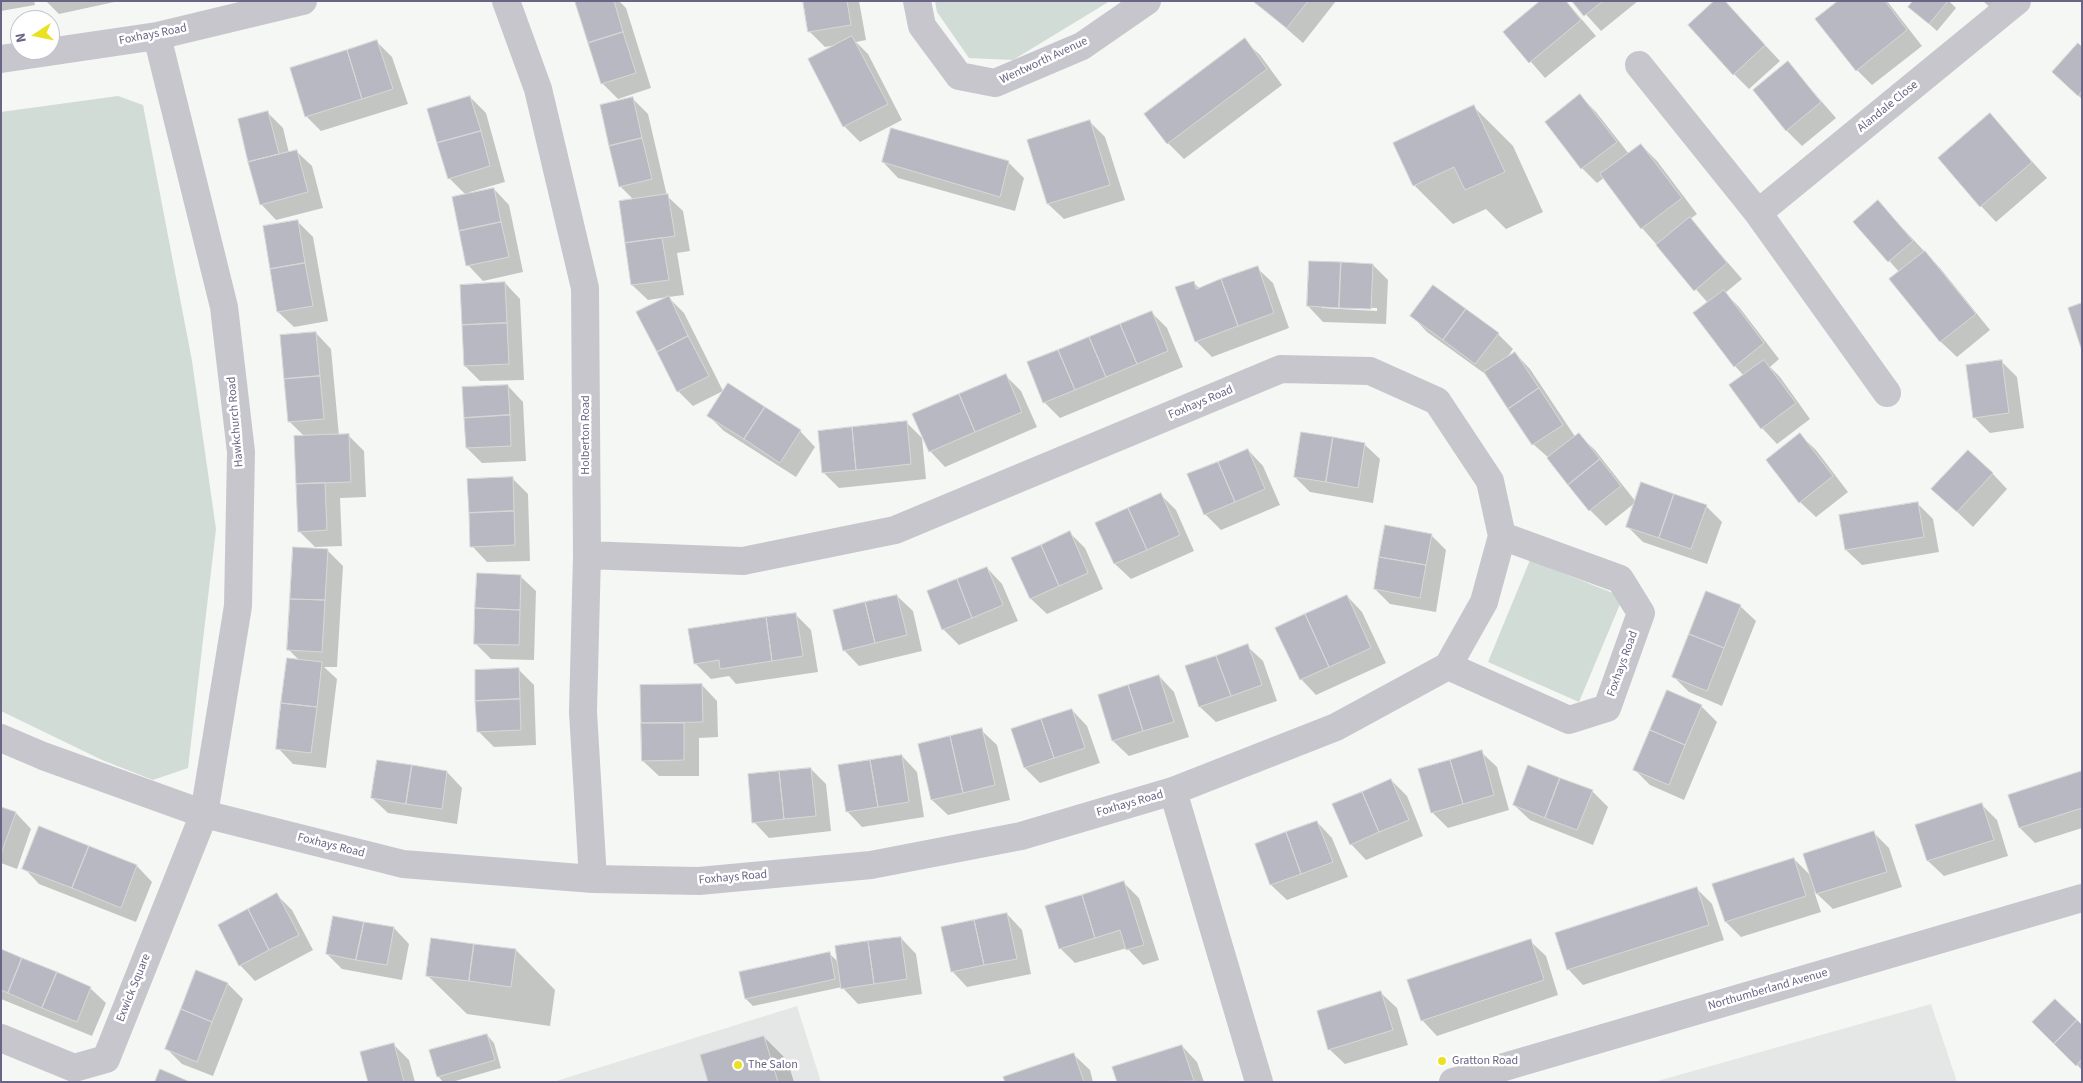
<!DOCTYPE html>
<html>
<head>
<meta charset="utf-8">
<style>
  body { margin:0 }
  #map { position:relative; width:2083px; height:1083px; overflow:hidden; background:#f4f7f3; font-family:"Source Sans 3",sans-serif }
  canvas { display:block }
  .frame { position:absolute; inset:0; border:2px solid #6a6485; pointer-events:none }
  .north { position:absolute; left:10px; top:10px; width:50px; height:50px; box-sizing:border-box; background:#fff; border:1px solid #c3c1ce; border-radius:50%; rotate:259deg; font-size:14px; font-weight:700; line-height:20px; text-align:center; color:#6a6485 }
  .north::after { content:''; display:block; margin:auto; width:18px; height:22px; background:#eae220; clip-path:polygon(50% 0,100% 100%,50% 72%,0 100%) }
</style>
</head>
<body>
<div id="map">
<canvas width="2083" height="1083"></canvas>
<div class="frame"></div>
<div class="north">N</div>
</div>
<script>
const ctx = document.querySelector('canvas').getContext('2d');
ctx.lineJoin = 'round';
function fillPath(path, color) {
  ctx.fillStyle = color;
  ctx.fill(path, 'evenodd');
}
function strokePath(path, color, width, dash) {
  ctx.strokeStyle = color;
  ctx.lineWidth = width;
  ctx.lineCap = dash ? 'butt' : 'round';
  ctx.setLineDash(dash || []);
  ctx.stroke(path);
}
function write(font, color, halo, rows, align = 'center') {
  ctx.font = font + ' "Source Sans 3",sans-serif';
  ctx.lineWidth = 5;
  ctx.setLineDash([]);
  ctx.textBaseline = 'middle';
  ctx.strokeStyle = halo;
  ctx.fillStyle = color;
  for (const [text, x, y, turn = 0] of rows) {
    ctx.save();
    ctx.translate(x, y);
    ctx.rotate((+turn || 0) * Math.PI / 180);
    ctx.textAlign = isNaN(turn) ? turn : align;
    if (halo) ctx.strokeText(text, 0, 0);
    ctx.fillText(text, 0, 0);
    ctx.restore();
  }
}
const built = new Path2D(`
  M1931,1004L1957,1082H1654Z
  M797,1006L821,1082H553Z`);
const green = new Path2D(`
  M935,1H1110L1013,60L969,58L937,12Z
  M118,96L143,105L192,361L216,529L188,768L153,780L102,760L1,711V112Z
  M1530,560L1623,597L1579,702L1488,662Z`);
const shadow = new Path2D(`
  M1,1H34L35,5L1,11Z
  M46,1H119L59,14Z
  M581,1H619L626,8L651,88L618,99L602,83L577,3Z
  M804,1H859L866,40L856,42L868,54L902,120L860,142L844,126L837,45L825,47L809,31Z
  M1255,1H1336L1303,43Z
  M1566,1L1596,36L1545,78L1505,32Z
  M1574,1H1638L1601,31Z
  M1840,1H1887L1922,46L1872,85L1857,70Z
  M1915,1H1949L1956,8L1937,31L1918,14Z
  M1983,1H2004L1995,12Z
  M1735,13L1780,61L1749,89L1734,74Z
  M1244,40L1260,55L1282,85L1184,159L1168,143L1146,114Z
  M377,42L392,57L408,104L321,131L306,116Z
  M2082,48V99L2053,72Z
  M1788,63L1836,118L1802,146L1786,130Z
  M1580,96L1596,112L1629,154L1641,145L1657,161L1697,214L1690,219L1742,279L1725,293L1739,307L1779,359L1770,367L1780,377L1810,419L1777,444L1762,428L1744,376L1735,366L1708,303L1642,228L1604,178L1597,183L1582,168Z
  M470,97L486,113L505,182L470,192V194L494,189L509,205L523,272L483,281L468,265L466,195L449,178Z
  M632,98L648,114L667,196L683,211L690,251L677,253L684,295L668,297L684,313L723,391L693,406L678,391L668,297L648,300L632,285L620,202L634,200L620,186Z
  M1474,107L1513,146L1543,212L1506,229L1486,209L1453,224L1414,185Z
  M267,112L283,128L289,153L296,151L312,166L323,208L276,220L261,204L239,120Z
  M1990,115L2047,178L1996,222L1981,206Z
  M1090,122L1105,137L1125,200L1064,219L1048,204Z
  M892,129L1009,163L1024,178L1015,211L898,178L883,162Z
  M1878,202L1940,268L1990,330L1957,357L1941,342L1891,280L1900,273L1855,222Z
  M297,221L313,237L328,321L294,327L278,312Z
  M1373,265L1388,280L1386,324L1323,322L1308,306ZM1322,306L1377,308V311L1322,308Z
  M1257,268L1273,283L1289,328L1212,357L1196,341L1193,282L1200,289Z
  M505,283L520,299L524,380L480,381L465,366Z
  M1151,312L1167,328L1183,367L1060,418L1044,402Z
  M1412,316L1498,334L1513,349L1506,359L1515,353L1530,369L1576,438L1579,435L1595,450L1636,502L1606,526L1590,510L1550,459L1533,444L1488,376L1427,332Z
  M316,333L331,349L339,436L348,435L364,451L366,497L340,498L342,546L315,547L299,531L295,437H305L290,422Z
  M2002,362L2017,377L2024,428L1990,433L1974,417Z
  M1005,375L1021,391L1037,427L945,467L930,451Z
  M508,386L523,402L526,461L482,463L467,448Z
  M709,416L800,431L815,447L796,477L724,431Z
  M907,423L922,438L926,479L839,488L824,473L819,432Z
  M1800,435L1816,450L1848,492L1816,517L1800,502Z
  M1364,444L1380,459L1373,503L1310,492L1295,477Z
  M1248,450L1263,466L1280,505L1221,530L1205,514Z
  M1992,473L2007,489L1973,527L1933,489Z
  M512,478L528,494L530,561L487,562L472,546Z
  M1161,495L1176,510L1194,551L1131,579L1115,564L1097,523Z
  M1918,504L1933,519L1939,552L1862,565L1846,550Z
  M1706,506L1722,522L1707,564L1643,542L1627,526Z
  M1070,533L1085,548L1103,589L1047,614L1031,599L1013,558Z
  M1431,535L1446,550L1436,612L1390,604L1375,589Z
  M327,550L343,566L337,667H324L337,679L326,768L293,764L278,748L300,661L289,650Z
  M987,568L1002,584L1018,621L959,645L943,629Z
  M520,576L536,591L534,660L491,659L475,643Z
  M897,596L913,611L922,651L859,666L844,650Z
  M1347,596L1362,612L1386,663L1316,695L1301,679Z
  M1740,606L1756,621L1722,706L1689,692L1674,677Z
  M795,614L811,630L818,672L736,684L729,676L711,679L695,663Z
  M1247,646L1263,661L1277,701L1216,722L1200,707L1187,667Z
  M518,669L534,685L536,745L494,747L478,731Z
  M1159,676L1174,692L1189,737L1129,756L1113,741L1099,696Z
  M702,685L717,701L718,737L699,738V776H659L643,761L642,687Z
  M1701,706L1717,722L1684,800L1650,785L1635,770Z
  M1072,710L1087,726L1100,763L1040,783L1025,768L1012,730Z
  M981,730L997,745L1010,800L948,815L932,800Z
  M1481,752L1497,767L1509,810L1448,828L1432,812Z
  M902,756L917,772L924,817L862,827L847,811Z
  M811,769L826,784L831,831L769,838L754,822Z
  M447,772L462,788L457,824L388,813L372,798Z
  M2082,772V828L2035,843L2020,828Z
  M1391,780L1407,796L1423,836L1366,860L1351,844Z
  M1592,791L1608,807L1593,845L1530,820L1514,805Z
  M1982,805L1997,820L2008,856L1944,876L1928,861Z
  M1,808L16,813L31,829L17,869L1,863Z
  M1317,822L1332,838L1348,877L1287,900L1271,885L1256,845Z
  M39,828L137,866L152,882L136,922L39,884L24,868Z
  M1874,833L1889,848L1902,887L1833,909L1814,891L1821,912L1741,937L1726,922L1794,859L1812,877Z
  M1124,883L1139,898L1159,960L1143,965L1127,948L1075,963L1060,948Z
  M1697,889L1712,904L1724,940L1583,985L1568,969Z
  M277,895L292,910L313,950L255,981L240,965Z
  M1007,914L1022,930L1031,974L967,987L952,971Z
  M394,928L409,944L402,980L342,969L327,954Z
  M901,938L916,954L922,994L858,1004L842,987L753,1006L746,999L829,953L839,963Z
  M1530,941L1546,956L1558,995L1437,1036L1422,1020Z
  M516,950L555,990L550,1026L467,1014L427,975Z
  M1,951L90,988L106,1003L92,1036L1,999Z
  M228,984L243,999L213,1076L182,1064L166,1048Z
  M1381,993L1397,1008L1408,1045L1345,1064L1329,1049Z
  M2034,1022L2082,1026V1070Z
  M487,1035L494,1043L501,1068L452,1082H443L438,1076Z
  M764,1037L787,1060L794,1082H710Z
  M394,1045L409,1060L415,1082H369Z
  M1182,1046L1197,1062L1204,1082H1118Z
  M1074,1055L1090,1070L1093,1082H1006Z`);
const building = new Path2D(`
  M614,1L623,32L588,43L575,2Z
  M803,1H847L851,25L808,32Z
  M1253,1H1308L1287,28Z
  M1540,1H1566L1581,20L1529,63L1503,32Z
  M1572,1H1603L1584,16Z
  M1714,1H1725L1765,45L1733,75L1688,25Z
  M1838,1H1885L1907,30L1856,71L1815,19Z
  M1913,1H1948L1929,24L1908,7Z
  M623,32L636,73L601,84L588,43Z
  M852,36L888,104L843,127L808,59Z
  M1245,38L1267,69L1167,144L1144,114Z
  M377,40L393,89L362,99L347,50Z
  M2078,43L2082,47V91L2078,96L2052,72Z
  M347,50L362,99L305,117L290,68Z
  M1788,61L1821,102L1786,131L1753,90Z
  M1580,94L1617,142L1581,169L1545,122Z
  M470,96L481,131L437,143L427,109Z
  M633,97L642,138L609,146L600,105Z
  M1474,105L1505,172L1465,190L1454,167L1413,186L1393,143Z
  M268,111L279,154L248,162L238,119Z
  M1990,113L2032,162L1980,207L1938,158Z
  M1090,120L1110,185L1047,204L1027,140Z
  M891,128L1009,161L1000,197L882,162Z
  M481,131L490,166L448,179L437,143Z
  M642,138L652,179L619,187L609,146Z
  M1641,144L1682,198L1641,229L1600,174Z
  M297,150L308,192L260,205L248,162Z
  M494,188L501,222L459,231L452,197Z
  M668,194L675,236L625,243L619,201Z
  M1878,200L1913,241L1888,262L1853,222Z
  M1690,217L1727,263L1694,291L1656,245Z
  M298,220L305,263L270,269L263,226Z
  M501,222L509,257L466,266L459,231Z
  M662,238L669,280L631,285L625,243Z
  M1925,251L1976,314L1940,342L1889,279Z
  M1309,261L1341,262L1339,308L1307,306Z
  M1341,262L1373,264L1371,309L1339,308Z
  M305,263L313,306L277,312L270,269Z
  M1258,266L1274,313L1238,326L1221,279Z
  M1221,279L1238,326L1195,342L1175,287L1194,281L1196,289Z
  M505,282L507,323L462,325L460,285Z
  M1433,285L1466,309L1443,340L1410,316Z
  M1724,290L1764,343L1734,367L1693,313Z
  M669,296L688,336L657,352L636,312Z
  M2082,303V351L2068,308Z
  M1466,309L1499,333L1475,364L1443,340Z
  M1152,311L1168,351L1137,364L1120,324Z
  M507,323L509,364L464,366L462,325Z
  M1120,324L1137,364L1106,377L1089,337Z
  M316,332L320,376L284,379L280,335Z
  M688,336L709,376L677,392L657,352Z
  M1089,337L1106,377L1075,390L1058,350Z
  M1058,350L1075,390L1043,403L1027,362Z
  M1515,352L1539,388L1508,409L1484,372Z
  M1764,360L1796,403L1761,429L1729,385Z
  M2002,360L2009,413L1973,418L1966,365Z
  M1006,374L1022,412L975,432L959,394Z
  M320,376L324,419L288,422L284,379Z
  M728,383L765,407L744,439L707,416Z
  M508,385L510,415L464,418L462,387Z
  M1539,388L1563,425L1532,445L1508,409Z
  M959,394L975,432L929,452L912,414Z
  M765,407L801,430L780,463L744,439Z
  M510,415L511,446L466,448L464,418Z
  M907,421L911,464L856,470L852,427Z
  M852,427L856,470L822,473L818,431Z
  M1301,432L1333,437L1326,482L1294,477Z
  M1579,433L1600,459L1568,485L1547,458Z
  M1800,433L1833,476L1799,503L1766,460Z
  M349,434L351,482L296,484L294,436Z
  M1333,437L1365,443L1358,488L1326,482Z
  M1248,449L1265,489L1235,502L1218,462Z
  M1968,450L1993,473L1957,512L1931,489Z
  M1600,459L1621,486L1589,511L1568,485Z
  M1218,462L1235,502L1204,515L1187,474Z
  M513,477L514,511L469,513L467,479Z
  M1641,482L1674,494L1659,538L1626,527Z
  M325,483L327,530L298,532L296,484Z
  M1161,493L1180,535L1147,550L1128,508Z
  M1674,494L1707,505L1691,549L1659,538Z
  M1918,502L1924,537L1845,550L1839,515Z
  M1128,508L1147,550L1114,564L1095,523Z
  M514,511L515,545L470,547L469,513Z
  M1385,525L1432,534L1426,565L1379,557Z
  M1070,531L1088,573L1059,586L1041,545Z
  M1041,545L1059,586L1030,599L1011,558Z
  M293,547L328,549L325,600L290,599Z
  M1379,557L1426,565L1420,598L1374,589Z
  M987,567L1003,605L972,618L957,579Z
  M477,573L521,575L520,610L475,608Z
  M957,579L972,618L942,630L927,591Z
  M1706,591L1741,605L1724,648L1689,634Z
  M897,595L907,635L875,643L865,602Z
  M1347,595L1371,648L1329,667L1305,614Z
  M290,599L325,600L322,652L287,650Z
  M865,602L875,643L843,651L833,610Z
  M475,608L520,610L519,645L474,644Z
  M796,613L803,656L772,661L766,617Z
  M1305,614L1329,667L1300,680L1275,628Z
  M766,617L772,661L720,669L719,660L694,664L688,629Z
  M1689,634L1724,648L1707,691L1672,677Z
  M1248,644L1262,685L1231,696L1216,656Z
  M1216,656L1231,696L1199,707L1185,666Z
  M287,658L322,662L317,707L281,703Z
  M519,668L520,699L475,701V670Z
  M1159,675L1174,722L1143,731L1128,685Z
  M702,684L703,722L641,723L640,685Z
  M1128,685L1143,731L1112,741L1098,695Z
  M1667,690L1702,705L1685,745L1650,730Z
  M520,699L521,730L477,732L475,701Z
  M281,703L317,707L311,753L276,749Z
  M1072,709L1085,748L1054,758L1041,719Z
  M1041,719L1054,758L1024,768L1011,729Z
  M641,723H684V760L642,761Z
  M982,728L995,785L963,793L950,736Z
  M1650,730L1685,745L1669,785L1633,770Z
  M950,736L963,793L931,800L918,744Z
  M1482,750L1494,795L1463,804L1450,760Z
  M902,755L909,802L878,807L870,760Z
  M377,760L412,765L406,804L371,798Z
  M870,760L878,807L846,812L838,765Z
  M1450,760L1463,804L1431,813L1418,769Z
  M412,765L447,771L442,809L406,804Z
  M1528,765L1560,778L1545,818L1513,805Z
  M811,768L816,816L784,819L779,771Z
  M779,771L784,819L752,823L748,774Z
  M2082,771V808L2019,828L2008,795Z
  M1560,778L1593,790L1577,830L1545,818Z
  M1391,779L1409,820L1379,832L1362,792Z
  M1362,792L1379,832L1350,845L1332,804Z
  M1982,803L1994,840L1927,861L1915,825Z
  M1,807L16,812L1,854Z
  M1317,821L1333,862L1301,874L1286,832Z
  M39,826L89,846L72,888L22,869Z
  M1874,831L1887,872L1816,894L1803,854Z
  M1286,832L1301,874L1270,885L1255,844Z
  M89,846L137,865L121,908L72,888Z
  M1794,858L1806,896L1725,922L1712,884Z
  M1124,881L1144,945L1126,950L1120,930L1095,938L1082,895Z
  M1697,887L1709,925L1567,970L1555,933Z
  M277,893L299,935L269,950L248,909Z
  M1082,895L1095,938L1059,949L1045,906Z
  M248,909L269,950L239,966L218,925Z
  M1007,913L1017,959L984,965L974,920Z
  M333,916L364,922L356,960L326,954Z
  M974,920L984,965L951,972L941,927Z
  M364,922L394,927L387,965L356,960Z
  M901,937L907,979L874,984L868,941Z
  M431,938L474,944L469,981L426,976Z
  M1531,939L1544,980L1421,1021L1407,980Z
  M868,941L874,984L841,989L835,946Z
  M474,944L516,949L511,987L469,981Z
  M1,949L22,958L8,993L1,990Z
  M830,952L835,979L745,999L739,972Z
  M22,958L57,972L42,1008L8,993Z
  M196,970L228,983L212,1022L181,1009Z
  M57,972L91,987L77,1022L42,1008Z
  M1381,991L1393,1030L1328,1050L1317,1011Z
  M2055,999L2077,1020L2054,1044L2032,1022Z
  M181,1009L212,1022L197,1062L165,1049Z
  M2077,1020L2082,1025V1059L2076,1066L2054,1044Z
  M487,1034L495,1060L437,1077L429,1050Z
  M764,1036L778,1082H708L700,1055Z
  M394,1043L404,1082H368L360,1052Z
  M1182,1045L1194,1081L1117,1082L1112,1067Z
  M1074,1053L1084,1082H1005L1003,1077Z
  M160,1069L190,1082H155Z`);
const minor = new Path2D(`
  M506,1L538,89L585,288L587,555L583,712L593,879
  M917,1L922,26L959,76L995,83L1082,46L1147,1
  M1,59L157,36L303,1
  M1639,65L1758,213L1887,393
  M1758,213L2017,1
  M1448,666L1569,720L1607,708L1641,613L1620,579L1502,536
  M1,738L43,756L204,814L403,864L593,879L699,881L871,865L1021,836L1173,791L1336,727L1448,666L1484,602L1502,536L1490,481L1437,401L1370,371L1281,369L895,530L743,561L587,555
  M1173,791L1259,1082
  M1,1038L74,1068L106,1059L204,814L238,606L241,452L224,307L157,36`);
const tertiary = new Path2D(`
  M1453,1082L2082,898`);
const markers = [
  [1442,1061,5,"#eae220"],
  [738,1065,5,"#eae220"]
];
const streetNames = [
  ["Foxhays Road",153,35,-11],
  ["Wentworth Avenue",1044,61,-25],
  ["Alandale Close",1888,107,-39],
  ["Foxhays Road",1201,403,-23],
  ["Hawkchurch Road",236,422,-95],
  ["Holberton Road",586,435,-90],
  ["Foxhays Road",1623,664,-70],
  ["Foxhays Road",1130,804,-16],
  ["Foxhays Road",331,846,14],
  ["Foxhays Road",733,878,-5],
  ["Exwick Square",134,988,-68],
  ["Northumberland Avenue",1768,990,-16]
];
const poiNames = [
  ["Gratton Road",1452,1061],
  ["The Salon",748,1065]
];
fillPath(built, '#e5e7e6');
fillPath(green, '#d2dcd6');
fillPath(shadow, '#0003');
fillPath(building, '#b8b8c2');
strokePath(building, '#d6d8d6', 1);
strokePath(minor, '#c8c6cd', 28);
strokePath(tertiary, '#c8c6cd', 28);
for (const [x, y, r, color] of markers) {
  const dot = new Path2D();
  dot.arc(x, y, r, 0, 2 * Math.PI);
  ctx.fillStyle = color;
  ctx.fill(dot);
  strokePath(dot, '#fff', 2);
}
write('12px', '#6a6485', '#fff', streetNames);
write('12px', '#6a6485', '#fff', poiNames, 'left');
</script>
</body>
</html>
